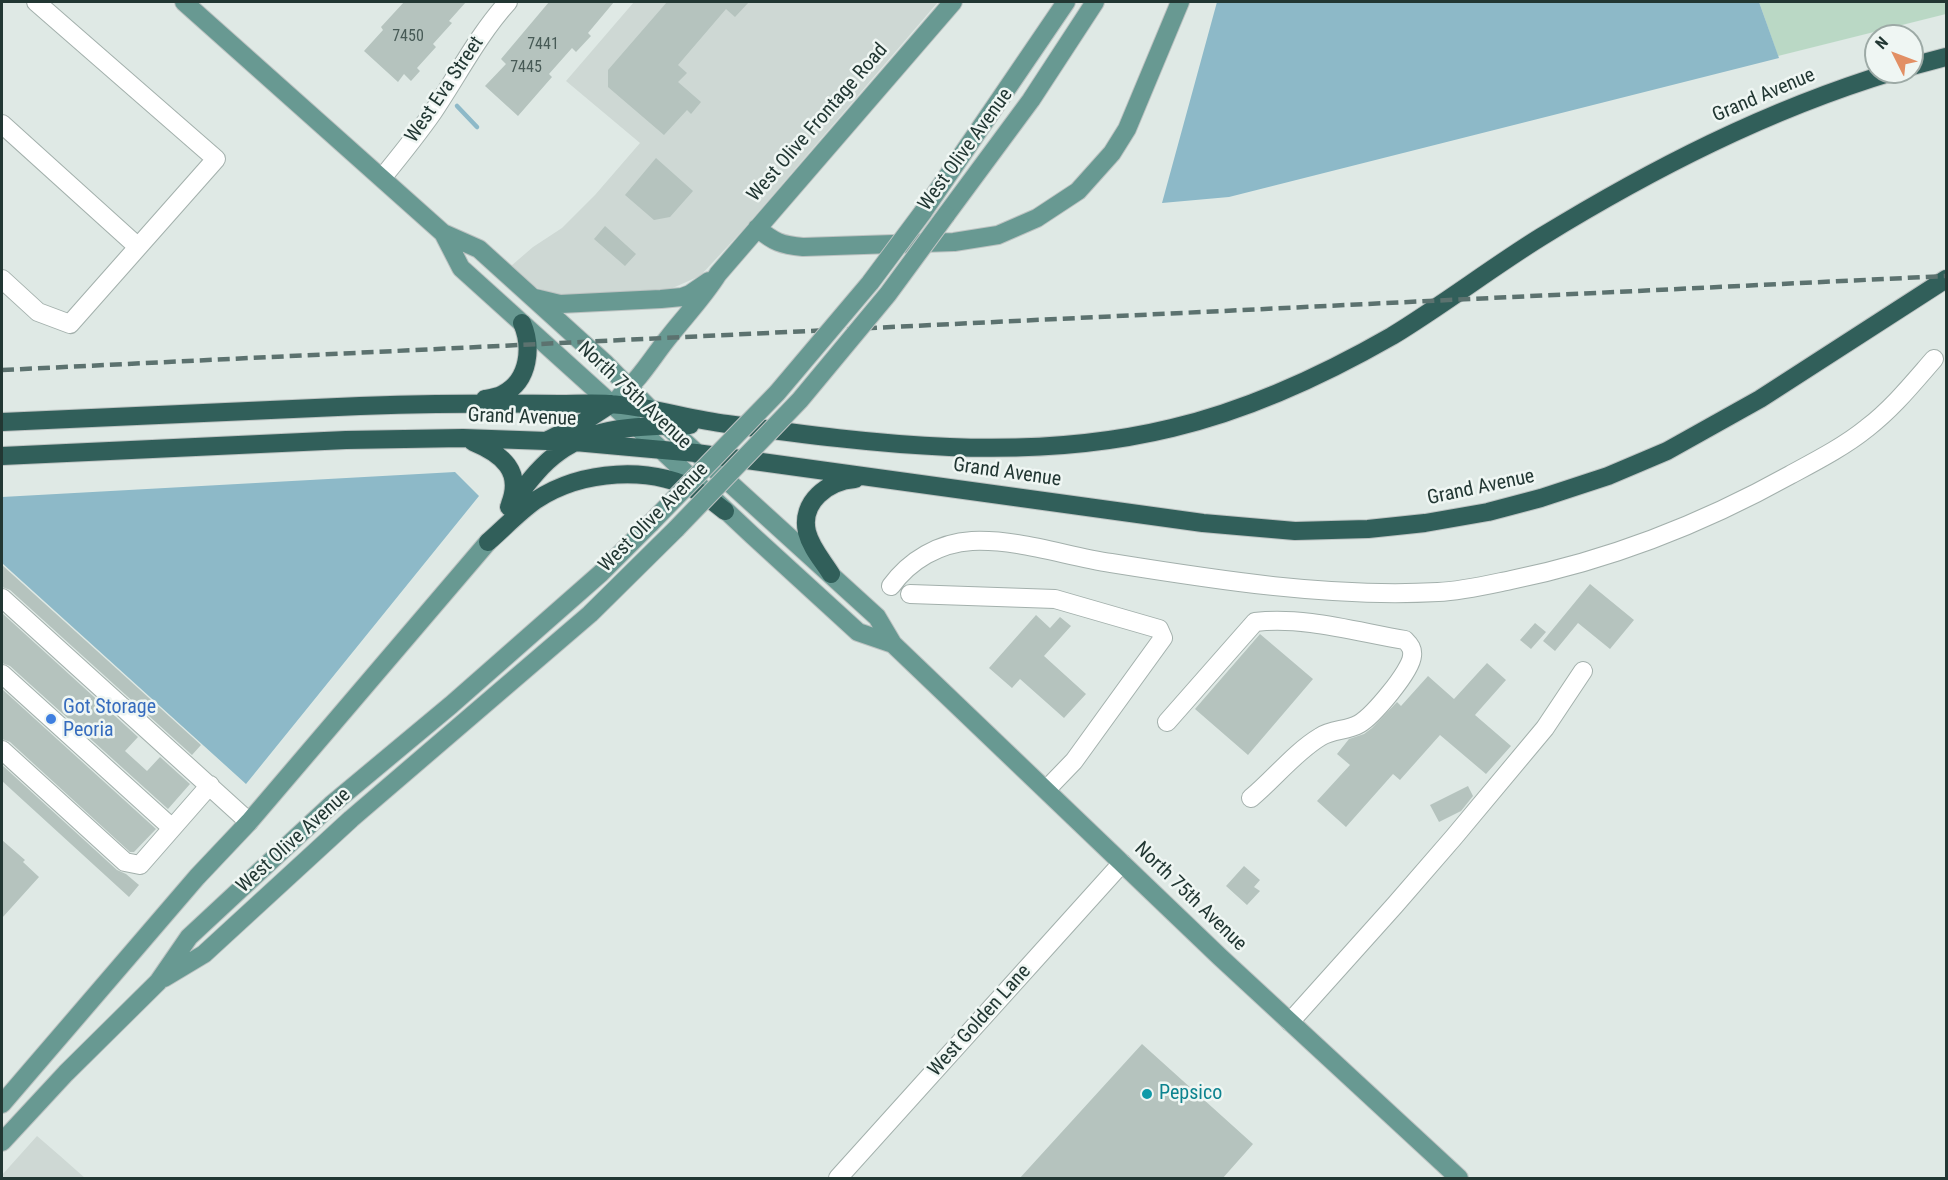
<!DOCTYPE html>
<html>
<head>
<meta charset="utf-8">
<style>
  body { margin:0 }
  #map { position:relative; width:1948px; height:1180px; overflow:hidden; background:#dfe9e5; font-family:"Roboto Condensed",sans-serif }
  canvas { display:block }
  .frame { position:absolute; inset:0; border:3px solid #223733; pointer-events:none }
  .north { position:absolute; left:1864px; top:24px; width:60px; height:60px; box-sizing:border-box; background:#eff6f3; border:2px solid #9daaa6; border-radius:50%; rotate:312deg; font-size:16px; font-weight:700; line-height:24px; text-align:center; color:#223733 }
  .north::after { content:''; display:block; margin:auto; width:21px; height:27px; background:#e28f64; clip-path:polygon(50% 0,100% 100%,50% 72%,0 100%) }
</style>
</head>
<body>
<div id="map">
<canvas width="1948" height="1180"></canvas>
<div class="frame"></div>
<div class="north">N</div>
</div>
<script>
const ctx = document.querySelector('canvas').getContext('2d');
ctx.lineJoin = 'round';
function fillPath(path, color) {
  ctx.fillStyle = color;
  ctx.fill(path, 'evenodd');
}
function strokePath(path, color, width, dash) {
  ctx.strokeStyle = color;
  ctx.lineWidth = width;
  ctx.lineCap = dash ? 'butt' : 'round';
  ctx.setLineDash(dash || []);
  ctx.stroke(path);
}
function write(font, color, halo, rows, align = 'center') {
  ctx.font = font + ' "Roboto Condensed",sans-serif';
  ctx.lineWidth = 5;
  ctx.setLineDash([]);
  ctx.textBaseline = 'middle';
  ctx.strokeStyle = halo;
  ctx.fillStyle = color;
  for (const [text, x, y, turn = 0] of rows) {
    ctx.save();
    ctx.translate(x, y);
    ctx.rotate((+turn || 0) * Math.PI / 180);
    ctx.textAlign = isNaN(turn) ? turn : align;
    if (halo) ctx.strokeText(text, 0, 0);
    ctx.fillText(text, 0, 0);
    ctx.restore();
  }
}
const built = new Path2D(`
  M634,2H938L742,231L700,276L668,290L563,297L532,286L511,266L533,247L562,228L595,195L640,143L566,81Z
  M37,1136L59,1155L85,1178H2V1175Z`);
const green = new Path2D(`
  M1759,2H1946V14L1778,56Z`);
const water = new Path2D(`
  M1217,2H1759L1779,58L1229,197L1162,203Z
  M455,472L479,496L246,784L2,563V497Z`);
const stream = new Path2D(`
  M457,106L477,127`);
const building = new Path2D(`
  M404,2H466L449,21L452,23L433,44L436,47L417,68L420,71L411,81L404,74L398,82L364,51L383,30L381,27Z
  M549,2H614L588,33L591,36L576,52L572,48L549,74L552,77L518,116L485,86L506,64L501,59Z
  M667,2H749L735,17L726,9L678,65L687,73L678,82L701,102L691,114L687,110L664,135L608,87V70Z
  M656,158L693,191L670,217L654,220L625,195Z
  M605,226L636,254L625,266L594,239Z
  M2,565L201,745L192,755L10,590L2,587Z
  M1590,584L1634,620L1610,649L1578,623L1555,651L1543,641Z
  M2,613L138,737L125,751L147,771L160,757L190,784L168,809L10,666L2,663Z
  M1036,615L1050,628L1060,617L1071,626L1044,656L1086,694L1064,718L1020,679L1012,688L989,668Z
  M1535,623L1546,632L1531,649L1520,640Z
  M1260,634L1313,679L1248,755L1195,709Z
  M1487,663L1506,680L1475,715L1511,746L1486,774L1440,735L1400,780L1393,774L1346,827L1317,801L1350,765L1337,754L1349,739L1364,734L1372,728L1397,702L1401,706L1428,676L1454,699Z
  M2,689L156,829L134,852H130L10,742L2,739Z
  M2,765L117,870L126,874L139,885L129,897L2,781Z
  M1468,786L1473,796L1461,811L1439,822L1430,805Z
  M2,840L25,860L23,862L39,877L2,918Z
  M1244,866L1260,880L1254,887L1260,891L1247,905L1226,886Z
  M1142,1044L1253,1144L1222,1179H1019Z`);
const minor = new Path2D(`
  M2,124L137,246
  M382,178C400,156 417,135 433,112C458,75 478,35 508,2
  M2,279L38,312L70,324L216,159L36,2
  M891,586C910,560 939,543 972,541C1019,539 1065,556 1111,563C1217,580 1331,598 1438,592C1462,591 1487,585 1511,580C1610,560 1702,524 1790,475C1816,461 1845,446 1867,428C1893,408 1913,383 1934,359
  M910,594L1055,599L1159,629L1163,638L1074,761L1046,790
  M2,598L249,822
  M2,674L172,828
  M1167,722L1255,622C1303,616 1357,632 1405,640C1410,645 1413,649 1412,656C1411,671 1373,716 1359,724C1347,731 1332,729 1320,737C1295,752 1274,779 1251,798
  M2,750L125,862L140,865L210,785
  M1290,1022L1395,905L1454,837L1545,728L1583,671
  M838,1178L1122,863`);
const major = new Path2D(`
  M184,2L443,233L479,249L606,364L666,425L877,617L893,644L1220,957L1459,1178
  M923,212L1066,2
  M946,215L1031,100L1095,2
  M757,228C774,242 781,245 803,247L954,242L998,235L1037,218L1078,191L1112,153L1127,129L1180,2
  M443,233L461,268L637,427L753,536L858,632L893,644
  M535,298L560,304L661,299L682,297L690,294L709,281
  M620,396C640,379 652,358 668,338C685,316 703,298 718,274L953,2
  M164,978L204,954L351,819L590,614L676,529
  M2,1104L197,877L249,822L488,542
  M2,1142L66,1073L158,982L189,937L331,805L451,705L601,573L650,524`);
const highway = new Path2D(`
  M1912,66L1946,57
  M485,399C491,398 498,397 503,394C530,380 532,346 522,323
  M2,422C121,416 240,411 360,406C426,404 492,403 559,404C576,404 592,403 609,404C649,406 687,419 727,424C875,444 1024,464 1172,428C1248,410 1324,375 1392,336C1443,305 1491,268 1541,237C1652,169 1767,110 1892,72
  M548,440L582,423L611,404
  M473,442C502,454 523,471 510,504
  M2,456L346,440L463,438L575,442L696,453L1203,523L1295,531L1368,529L1425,523L1488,512L1541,498L1608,476L1667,451L1760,399L1946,279
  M509,507C524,488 539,466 559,452C596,425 646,426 690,425
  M488,542C504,528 519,512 536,500C582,470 651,465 699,492C708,497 717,505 725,511
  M831,574C823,561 811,548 807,532C800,502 828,481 855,479`);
const rail = new Path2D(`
  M2,370L1946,276`);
const majorBridge = new Path2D(`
  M650,524L777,393L870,283L923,212
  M676,529L800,400L888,294L946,215`);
const markers = [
  [51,719,6,"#3f7fe0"],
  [1147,1094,6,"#0f9aa8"]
];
const numberNames = [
  ["7450",408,37],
  ["7441",543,45],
  ["7445",526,68]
];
const streetNames = [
  ["West Eva Street",445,90,-56],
  ["Grand Avenue",1764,96,-23],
  ["West Olive Frontage Road",818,123,-49],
  ["West Olive Avenue",966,150,-54],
  ["North 75th Avenue",634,396,43],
  ["Grand Avenue",522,418,2],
  ["Grand Avenue",1007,473,8],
  ["Grand Avenue",1481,488,-12],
  ["West Olive Avenue",654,518,-45],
  ["West Olive Avenue",294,841,-42],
  ["North 75th Avenue",1190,897,44],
  ["West Golden Lane",980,1021,-48]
];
const shopNames = [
  ["Got Storage",63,708],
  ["Peoria",63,731]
];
const cultureNames = [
  ["Pepsico",1159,1094]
];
fillPath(built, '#ced8d4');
fillPath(green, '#bad8c5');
fillPath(water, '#8db9c8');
strokePath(stream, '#8db9c8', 4.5);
fillPath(building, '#b5c3be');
strokePath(minor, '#a3b0ac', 20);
strokePath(major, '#bdc3c2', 20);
strokePath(highway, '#bdc3c2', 20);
strokePath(minor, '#fff', 18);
strokePath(major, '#689992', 18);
strokePath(highway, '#315f5a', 18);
strokePath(rail, '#5c726f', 4.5, [12, 6]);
strokePath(majorBridge, '#bdc3c2', 20, []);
strokePath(majorBridge, '#689992', 18);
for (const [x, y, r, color] of markers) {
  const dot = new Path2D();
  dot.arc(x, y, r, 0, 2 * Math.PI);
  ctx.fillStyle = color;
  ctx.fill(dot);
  strokePath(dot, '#eff6f3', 2);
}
write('16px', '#475a56', null, numberNames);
write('20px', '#223733', '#eff6f3', streetNames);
write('20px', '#366cbe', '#eff6f3', shopNames, 'left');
write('20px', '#0d838f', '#eff6f3', cultureNames, 'left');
</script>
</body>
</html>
